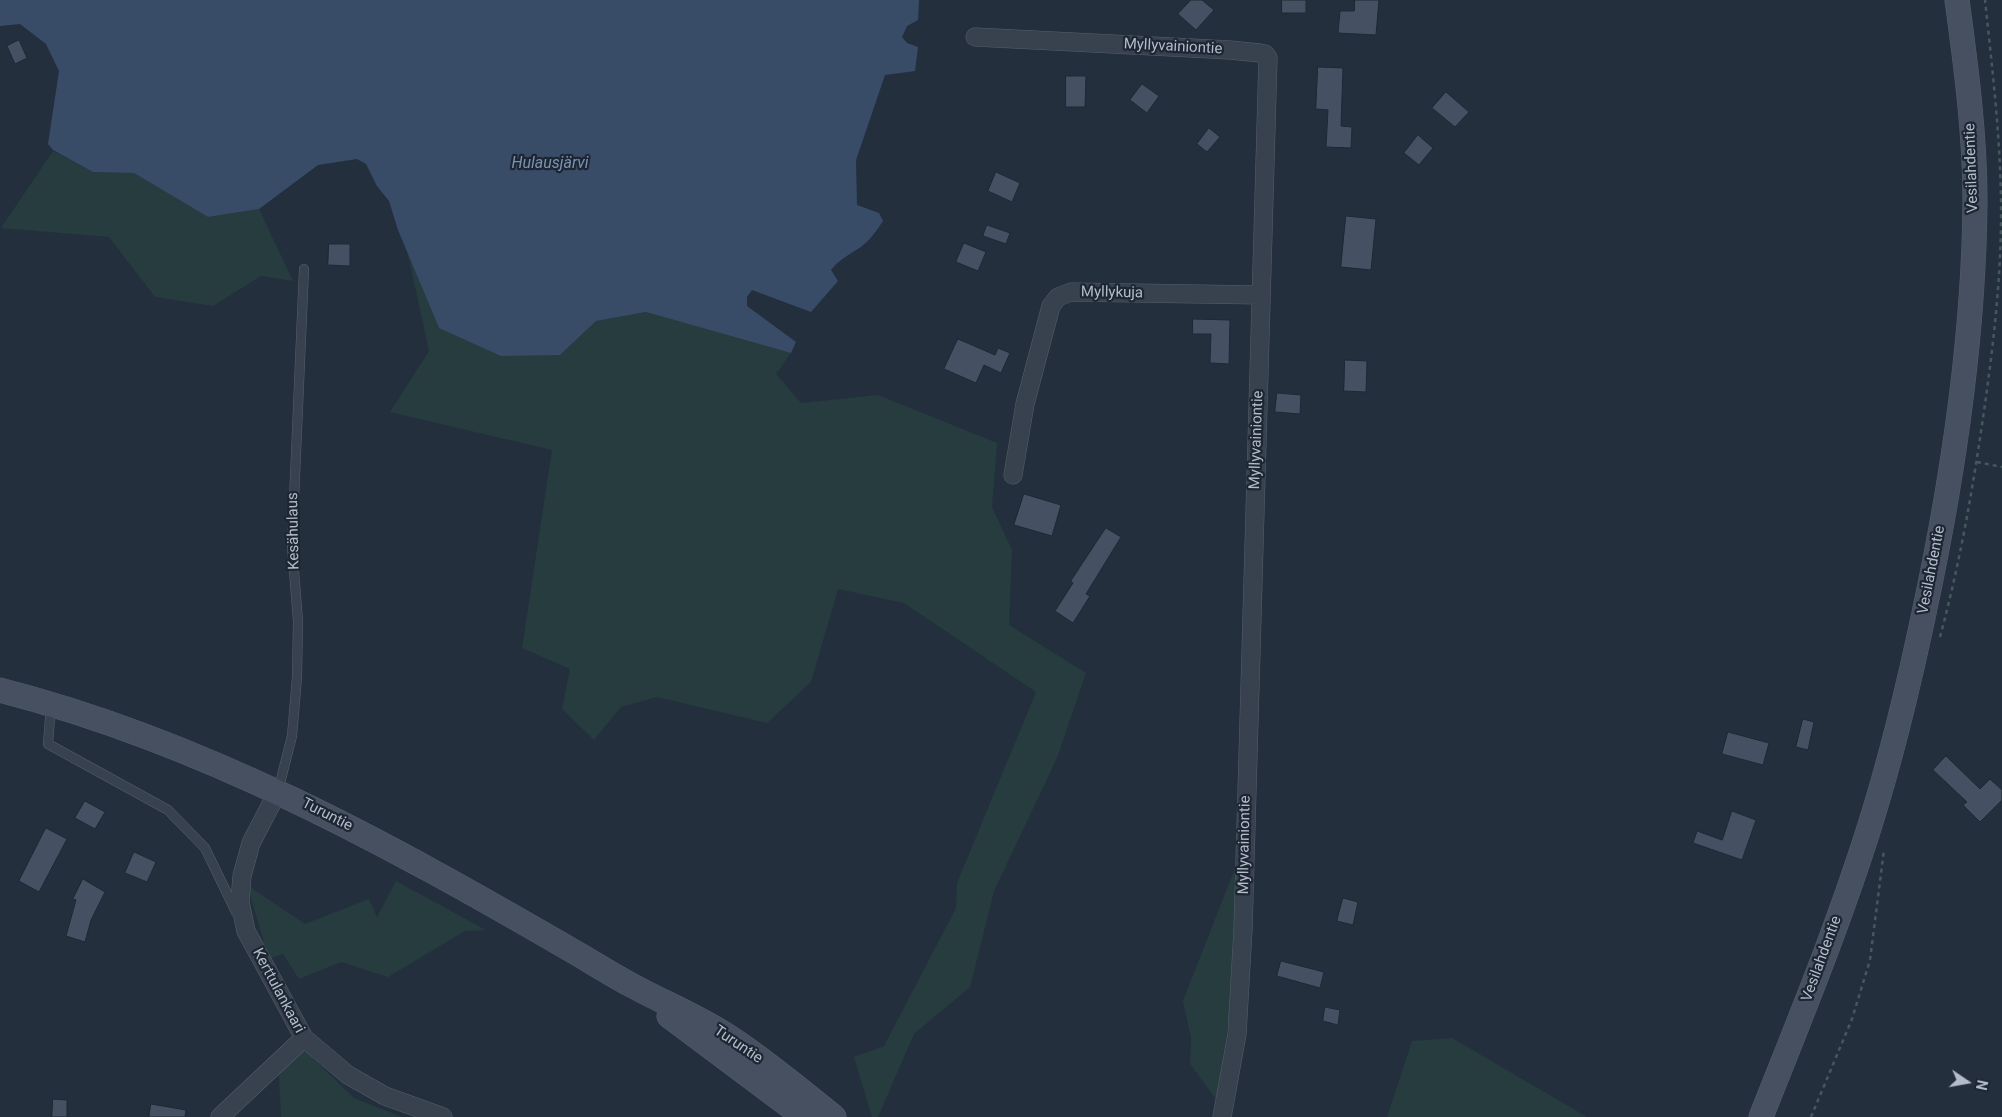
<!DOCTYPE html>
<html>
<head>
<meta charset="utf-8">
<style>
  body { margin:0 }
  #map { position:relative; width:2002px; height:1117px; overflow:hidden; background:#242f3e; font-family:Roboto,sans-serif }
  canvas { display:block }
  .north { position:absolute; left:1942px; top:1057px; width:50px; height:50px; -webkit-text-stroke:4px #1d2633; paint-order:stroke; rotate:102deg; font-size:14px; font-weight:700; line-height:20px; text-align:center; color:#b4bcc9 }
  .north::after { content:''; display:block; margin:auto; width:18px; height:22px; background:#b4bcc9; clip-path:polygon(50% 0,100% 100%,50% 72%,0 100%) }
</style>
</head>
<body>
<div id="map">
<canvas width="2002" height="1117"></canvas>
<div class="north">N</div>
</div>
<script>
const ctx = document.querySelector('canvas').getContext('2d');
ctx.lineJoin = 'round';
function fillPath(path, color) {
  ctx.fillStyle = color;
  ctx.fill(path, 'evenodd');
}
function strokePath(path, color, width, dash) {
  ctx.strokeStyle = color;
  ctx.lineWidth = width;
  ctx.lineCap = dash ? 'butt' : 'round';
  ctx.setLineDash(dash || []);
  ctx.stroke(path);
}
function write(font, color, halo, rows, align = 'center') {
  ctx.font = font + ' Roboto,sans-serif';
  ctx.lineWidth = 4.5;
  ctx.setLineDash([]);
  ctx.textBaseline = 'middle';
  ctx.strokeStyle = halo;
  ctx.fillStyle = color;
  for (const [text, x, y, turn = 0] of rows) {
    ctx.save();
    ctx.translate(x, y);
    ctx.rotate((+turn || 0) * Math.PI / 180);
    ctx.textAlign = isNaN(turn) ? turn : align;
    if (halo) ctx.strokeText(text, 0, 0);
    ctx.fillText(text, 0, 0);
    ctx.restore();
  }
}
const green = new Path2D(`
  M53,151L93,172L134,173L208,217L259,209L293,281L261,276L213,306L155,297L109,237L1,228Z
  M407,250L439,328L560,355L596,321L646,312L791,353L776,374L801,403L878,395L997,443L992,507L1012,550L1009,625L1086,673L1057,758L994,891L970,987L914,1034L878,1117H872L854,1057L884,1046L956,908L957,883L1036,692L904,603L838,589L811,682L767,723L657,697L621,707L594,740L562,709L570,669L522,648L552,450L390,412L429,351Z
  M1235,868C1238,946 1231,1022 1216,1099L1190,1064L1191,1038L1183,1001Z
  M396,881L486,930L465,931L388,977L341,962L299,979L283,954L269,959L247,885L305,924L369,899L377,917Z
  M292,1038L354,1098L402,1117H281L278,1059Z
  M1452,1038L1587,1117H1387L1412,1041Z`);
const water = new Path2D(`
  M0,0H919L918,20L907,26L902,37L907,43L918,47L915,71L885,75L856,160L857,205L879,213L883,221C877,230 871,239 862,246C851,254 839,259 831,270L838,281L811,312L752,290L747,297V306L796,342L791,353L646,312L596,321L560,355L501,356L439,328L398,230L389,201L377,186L366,164L357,159L318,165L259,209L208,217L134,173L93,172L53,150L48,144L59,71L46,44L20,24L0,26Z`);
const building = new Path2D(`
  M1191,0H1202L1214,10L1196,30L1178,14Z
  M1282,0H1306V13H1282Z
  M1355,0H1379L1376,35L1338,33L1340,11H1354Z
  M19,40L27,58L15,64L7,46Z
  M1318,67L1343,68L1341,126L1352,127L1351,148L1326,147L1328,110L1316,109Z
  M1066,76H1086L1085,107H1066Z
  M1142,84L1159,96L1147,113L1130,100Z
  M1446,92L1469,112L1455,127L1432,108Z
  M1209,128L1220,137L1207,152L1197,144Z
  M1418,135L1433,148L1419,165L1404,153Z
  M996,172L1020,183L1012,202L988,191Z
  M1346,216L1376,219L1371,270L1341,267Z
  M987,225L1010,233L1006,244L983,236Z
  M964,243L986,252L978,271L956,262Z
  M329,244H350V266L328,265Z
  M1193,319L1230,320L1229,364L1210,363L1211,334H1193Z
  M958,339L995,355L998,348L1010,353L1001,373L984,365L976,383L944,369Z
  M1345,360L1367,361L1366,392L1344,391Z
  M1277,393L1301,395L1300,414L1275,412Z
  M1024,494L1061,505L1052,536L1014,525Z
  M1106,528L1121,537L1086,594L1090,596L1073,623L1055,611L1073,583L1071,581Z
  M1803,719L1814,722L1808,750L1796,747Z
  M1728,732L1769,743L1763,765L1722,754Z
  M1946,756L1980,789L1990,779L2002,790V800L1980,822L1963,805L1967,802L1933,770Z
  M85,801L105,812L95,829L75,818Z
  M1732,811L1756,820L1742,860L1693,843L1697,831L1722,840Z
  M46,828L67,839L39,892L19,881Z
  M134,852L156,862L147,882L125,873Z
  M83,879L105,892L91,920L85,942L66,936L76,900L73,899Z
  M1343,898L1358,902L1353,925L1337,921Z
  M1281,961L1324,972L1320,988L1277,976Z
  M1325,1007L1340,1010L1338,1025L1323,1021Z
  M53,1099L67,1100V1117H52Z
  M151,1104L186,1110L185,1117H149Z`);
const path = new Path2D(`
  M1977,462L2002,467
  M1940,637C1960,563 1973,488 1984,411C1994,341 2002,270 2001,200C2000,133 1992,66 1985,0
  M1811,1117L1852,1019L1870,960L1884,850`);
const lane = new Path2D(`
  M51,705L48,744L168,810L205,848L236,912
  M278,791L292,736L297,677L298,621L292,546L304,269`);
const street = new Path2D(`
  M975,37L1230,50L1260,53L1265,54L1268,58L1243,930L1237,1034L1222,1117
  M1013,475L1025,404L1051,306L1058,297L1071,292L1261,295
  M278,791L251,843L242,876L240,902L246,931L304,1038L348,1075L385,1096L443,1117
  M220,1117L304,1038`);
const secondary = new Path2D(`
  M0,690C204,742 390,845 571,950C592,962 612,975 633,986C664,1003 699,1017 729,1037C766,1061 800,1090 834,1117
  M669,1016L804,1117
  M1761,1117C1799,1021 1839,924 1870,825C1892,755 1909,684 1924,613C1953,478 1974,339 1975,201C1975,134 1966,66 1957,0`);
const streetNames = [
  ["Myllyvainiontie",1173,47,3],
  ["Vesilahdentie",1972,168,-92],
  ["Myllykuja",1112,293,1],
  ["Myllyvainiontie",1257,440,-88],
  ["Kesähulaus",294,531,-91],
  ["Vesilahdentie",1932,570,-79],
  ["Turuntie",327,815,27],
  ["Myllyvainiontie",1245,845,-89],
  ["Vesilahdentie",1822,959,-70],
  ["Kerttulankaari",278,991,62],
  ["Turuntie",738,1045,34]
];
const waterNames = [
  ["Hulausjärvi",550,164]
];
fillPath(green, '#263c3f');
fillPath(water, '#394c67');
fillPath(building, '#455162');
strokePath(building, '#1f2835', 1);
strokePath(lane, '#565f6c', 10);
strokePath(street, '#565f6c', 19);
strokePath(secondary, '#565f6c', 25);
strokePath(path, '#44595c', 2.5, [4, 4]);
strokePath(lane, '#38414e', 9);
strokePath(street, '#38414e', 18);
strokePath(secondary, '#465061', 24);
write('15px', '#b4bcc9', '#1d2633', streetNames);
write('italic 16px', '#7c92b1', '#1d2633', waterNames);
</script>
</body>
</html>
